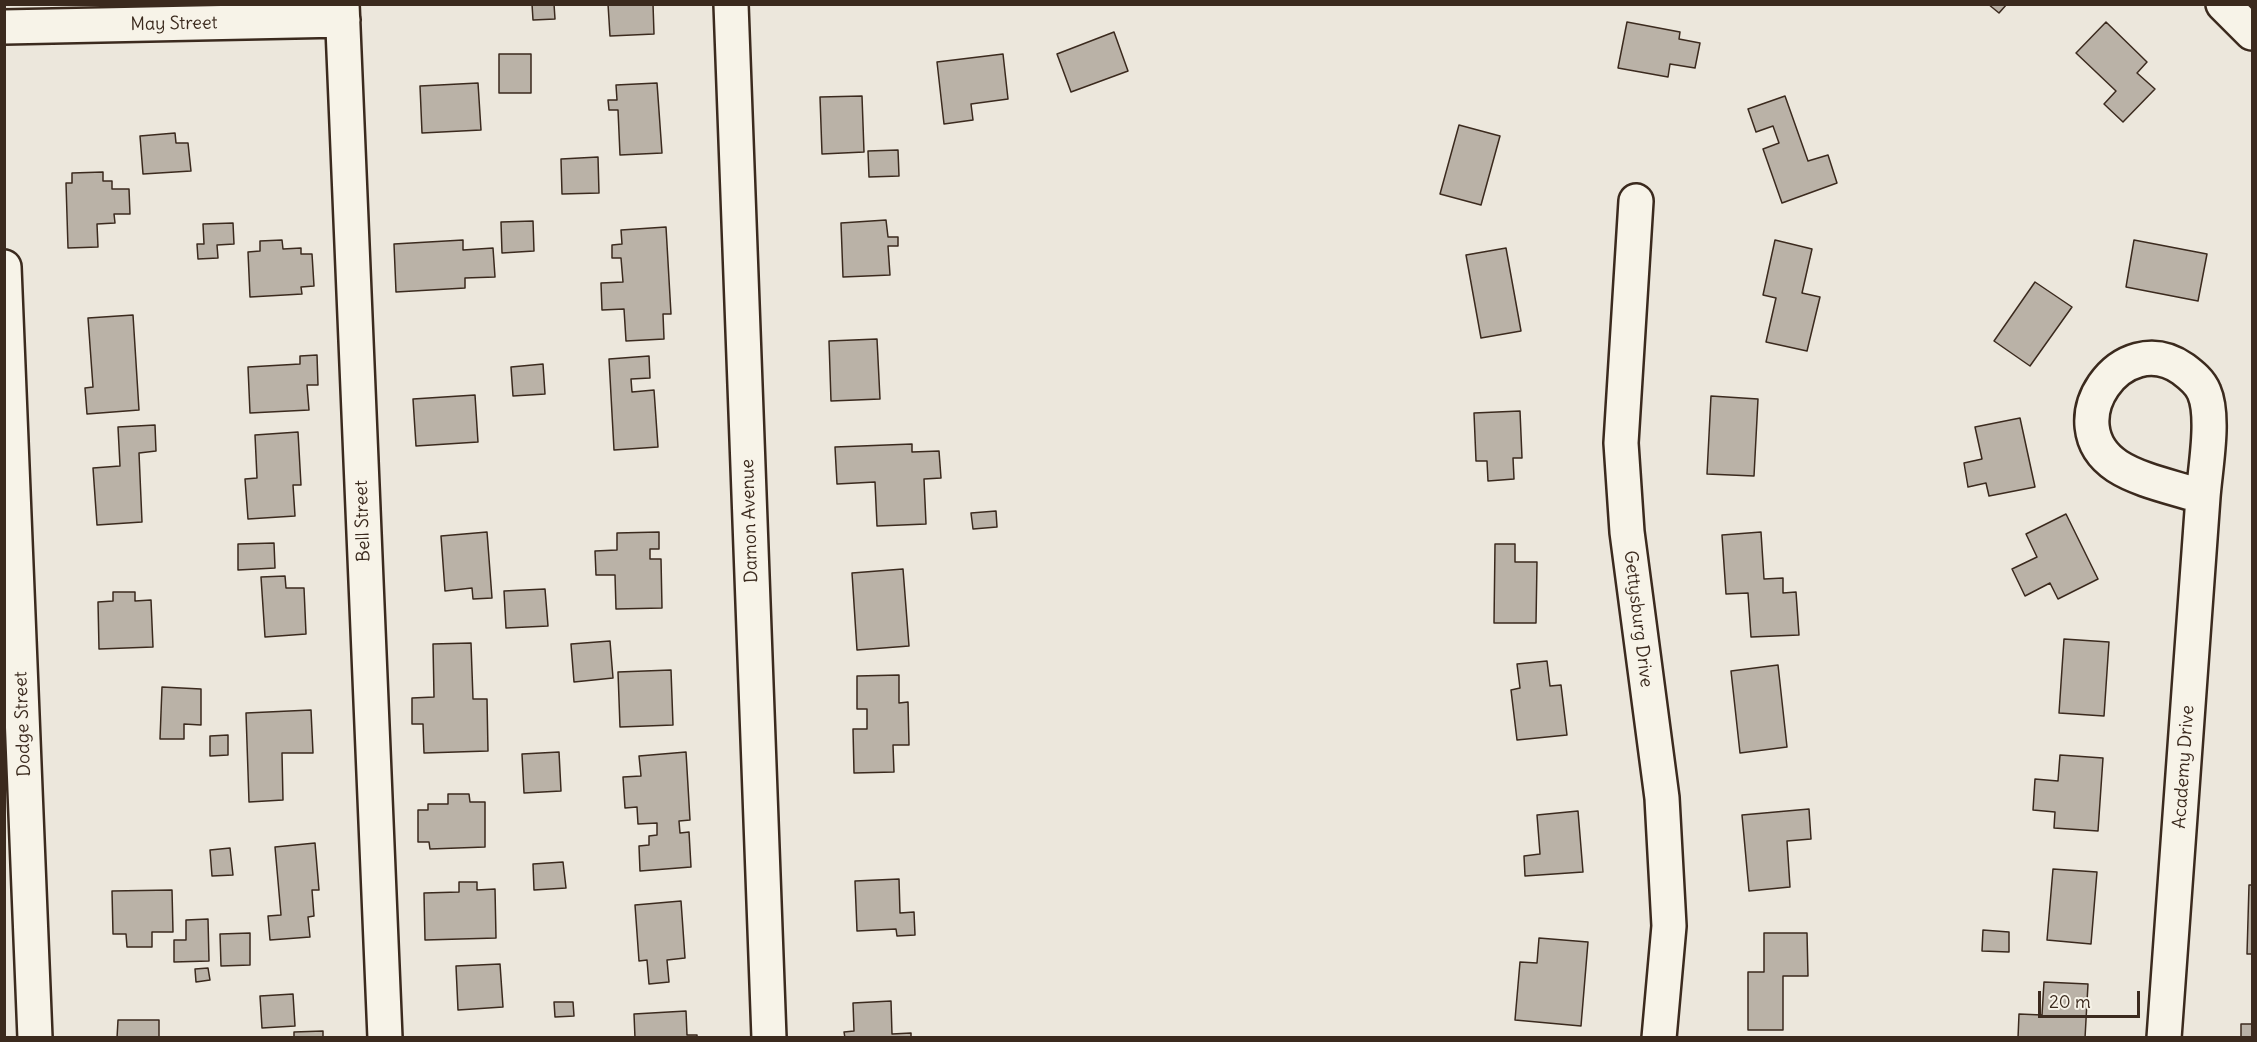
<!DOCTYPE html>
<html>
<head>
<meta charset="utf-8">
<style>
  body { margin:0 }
  #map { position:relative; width:2257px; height:1042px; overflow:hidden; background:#ece7dc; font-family:Delius,sans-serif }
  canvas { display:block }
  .frame { position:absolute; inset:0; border:6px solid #3b2a1e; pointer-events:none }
  .scale { position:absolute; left:2038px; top:991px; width:102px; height:27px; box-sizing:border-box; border:3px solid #3b2a1e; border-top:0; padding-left:8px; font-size:18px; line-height:21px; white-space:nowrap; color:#3b2a1e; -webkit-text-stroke:4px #f7f3e8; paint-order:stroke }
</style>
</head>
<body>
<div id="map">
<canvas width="2257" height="1042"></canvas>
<div class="frame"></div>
<div class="scale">20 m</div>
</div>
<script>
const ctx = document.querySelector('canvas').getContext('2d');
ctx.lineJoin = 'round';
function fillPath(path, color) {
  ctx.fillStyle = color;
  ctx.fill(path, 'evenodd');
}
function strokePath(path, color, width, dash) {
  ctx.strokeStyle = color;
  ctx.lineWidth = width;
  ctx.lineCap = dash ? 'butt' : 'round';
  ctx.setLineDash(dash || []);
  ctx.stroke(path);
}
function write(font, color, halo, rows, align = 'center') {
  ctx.font = font + ' Delius,sans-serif';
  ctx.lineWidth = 6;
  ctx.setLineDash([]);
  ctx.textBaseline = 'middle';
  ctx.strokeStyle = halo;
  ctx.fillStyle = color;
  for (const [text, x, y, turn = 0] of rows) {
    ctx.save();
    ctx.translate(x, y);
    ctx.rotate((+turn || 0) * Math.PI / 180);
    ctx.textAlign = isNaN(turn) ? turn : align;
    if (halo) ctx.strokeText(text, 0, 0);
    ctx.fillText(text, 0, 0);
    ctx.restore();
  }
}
const building = new Path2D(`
  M532,4H554L555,19L533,20Z
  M608,4H653L654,34L610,36Z
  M1988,4H2007L1999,13Z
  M1627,22L1680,32L1679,39L1700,43L1695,68L1670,64L1668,77L1618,68Z
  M2106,22L2147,62L2137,73L2155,89L2123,122L2104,104L2116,91L2076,53Z
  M1114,32L1128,71L1071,92L1057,54Z
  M499,54H531V93H499Z
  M1003,54L1008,99L971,104L973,120L944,124L937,62Z
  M478,83L481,130L422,133L420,86Z
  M657,83L662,153L620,155L618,110H609L608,100H617L616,85Z
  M862,96L864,152L822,154L820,97Z
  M1785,96L1808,161L1828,155L1837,183L1782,203L1763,149L1779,143L1773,126L1756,132L1748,109Z
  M1459,125L1500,136L1481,205L1440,194Z
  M175,133L176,143H188L191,171L143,174L140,136Z
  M898,150L899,176L869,177L868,151Z
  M598,157L599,193L562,194L561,159Z
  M103,172V181H112V189H129L130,214H114L115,223L97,224L98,247L68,248L66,183H72V173Z
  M886,220L888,237H898V246H888L890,275L843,277L841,223Z
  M533,221L534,251L502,253L501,222Z
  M233,223L234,244L217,245L218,258L198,259L197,244H204L203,224Z
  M666,227L671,314H663L664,339L626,341L624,309L602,310L601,283L623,282L621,258H612V245L622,244L621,230Z
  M282,240L283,249L301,248V254H312L314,286L301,287L302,294L250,297L248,252L260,251V241Z
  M463,240V250L493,248L495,277L465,278V288L396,292L394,244Z
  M1775,240L1812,249L1802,293L1820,297L1807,351L1766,342L1776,298L1763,295Z
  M2134,240L2207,254L2198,301L2126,287Z
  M1506,248L1521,331L1481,338L1466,255Z
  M2035,282L2072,307L2030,366L1994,341Z
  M133,315L139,410L87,414L85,388L93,387L88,318Z
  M877,339L880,399L831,401L829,341Z
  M317,355L318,385H307L309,410L250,413L248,367L300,364V356Z
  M649,356L650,378L631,379L632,392L654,390L658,447L614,450L609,359Z
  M543,364L545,394L513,396L511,367Z
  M475,395L478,442L416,446L413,399Z
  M1711,396L1758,399L1754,476L1707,474Z
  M1520,411L1522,458H1513L1514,479L1488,481L1487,461H1476L1474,413Z
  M2020,418L2035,487L1989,496L1986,483L1968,487L1964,463L1982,459L1975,427Z
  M155,425L156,451L139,453L142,522L97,525L93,468L120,466L118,427Z
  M298,432L301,485H293L295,516L248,519L245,479L257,478L255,435Z
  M912,444V452L939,451L941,478L924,479L926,524L877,526L875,482L837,484L835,447Z
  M996,511L997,527L973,529L971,513Z
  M2066,514L2098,579L2058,599L2050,583L2025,596L2012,569L2037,557L2026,534Z
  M487,532L492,598L473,599L472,588L445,591L441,536Z
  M659,532V549H650V559H661L662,608L616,609L615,575H596L595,551L617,550V533Z
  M1761,532L1764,579L1783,578V593L1796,592L1799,635L1751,637L1748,593L1726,594L1722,535Z
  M274,543L275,568L238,570V544Z
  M1495,544H1515V562H1537L1536,623H1494Z
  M903,569L909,646L857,650L852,573Z
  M285,576L286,588H304L306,634L265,637L261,577Z
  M545,589L548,626L506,628L504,591Z
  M113,592H135V601L151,600L153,647L99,649L98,602L113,601Z
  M2064,639L2109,642L2104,716L2059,713Z
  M610,641L613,678L574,682L571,644Z
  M471,643L473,699H487L488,751L424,753L423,724H412V698L434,697L433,644Z
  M1547,661L1550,686L1561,685L1567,735L1517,740L1511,690L1520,688L1517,664Z
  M1778,665L1787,747L1740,753L1731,671Z
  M671,670L673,725L620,727L618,672Z
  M899,675V703L908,702L909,745H893L894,772L854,773L853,729H867V709H857V676Z
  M162,687L201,689V725L184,724V739H160Z
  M311,710L313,753H282L283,800L249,802L246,713Z
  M228,735V755L210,756V736Z
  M559,752L561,791L524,793L522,754Z
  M686,752L690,820L679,821L680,833L689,832L691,867L640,871L639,846L649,845V836L657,835V823L638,824L637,807L625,808L623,777L641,776L639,756Z
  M2060,755L2103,758L2098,831L2054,828L2055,812L2033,810L2035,779L2058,781Z
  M448,794H469L470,802H485V847L430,849L429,842H418V810H428V804H448Z
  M1809,809L1811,839L1787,841L1790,887L1749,891L1742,815Z
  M1578,811L1583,872L1525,876L1524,856L1540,854L1537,815Z
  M315,843L319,890H312L314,916L308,917L310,937L270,940L268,916L281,915L275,847Z
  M230,848L233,875L212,876L210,850Z
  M563,862L566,888L534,890L533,864Z
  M2053,869L2097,872L2091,944L2047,940Z
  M899,879L900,913L914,912L915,935L897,936L896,929L857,931L855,881Z
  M459,882H477V890L495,889L496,938L425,940L424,893L459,892Z
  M2249,885H2252V954H2247Z
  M172,890L173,932H152V947H127L126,934H113L112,891Z
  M681,901L685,958L667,960L669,982L649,984L647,960L639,961L635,905Z
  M208,919L209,961L174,962V940H186V920Z
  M1983,930L2009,932V952L1982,951Z
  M250,933V965L221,966L220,934Z
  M1764,933H1807L1808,976H1783V1030H1748V972H1764Z
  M1539,938L1588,942L1581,1026L1515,1020L1520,962L1537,963Z
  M500,964L503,1007L458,1010L456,966Z
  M208,968L210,980L196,982L195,969Z
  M2044,982L2088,984L2085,1038H2018L2019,1014L2042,1015Z
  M293,994L295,1026L262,1028L260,996Z
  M891,1001L892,1034L911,1033V1038H845L844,1032L854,1031L853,1003Z
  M554,1002H573L574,1016L555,1017Z
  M686,1011L687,1035H697V1038H635L634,1014Z
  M118,1020H159V1038H117Z
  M2241,1024H2252V1038H2241Z
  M323,1031V1038H294V1032Z`);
const minor = new Path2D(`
  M342,4L385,1038
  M731,4L769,1038
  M2223,4L2252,33
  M4,27L343,20
  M1636,201L1621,443L1627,532L1662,798L1669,926L1659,1038
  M4,267L35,1038
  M2164,1038L2203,497C2205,469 2215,417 2204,392C2200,382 2191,375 2183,369C2122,326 2054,424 2117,466C2140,481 2177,488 2203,497`);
const streetNames = [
  ["May Street",174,24,-1],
  ["Bell Street",363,521,-92],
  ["Damon Avenue",750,521,-92],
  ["Gettysburg Drive",1638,619,83],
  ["Dodge Street",23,724,-92],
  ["Academy Drive",2184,767,-86]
];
fillPath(building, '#bab2a7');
strokePath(building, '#3b2a1e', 1.5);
strokePath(minor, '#3b2a1e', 38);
strokePath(minor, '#f7f3e8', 33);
write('18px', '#3b2a1e', '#f7f3e8', streetNames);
</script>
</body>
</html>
